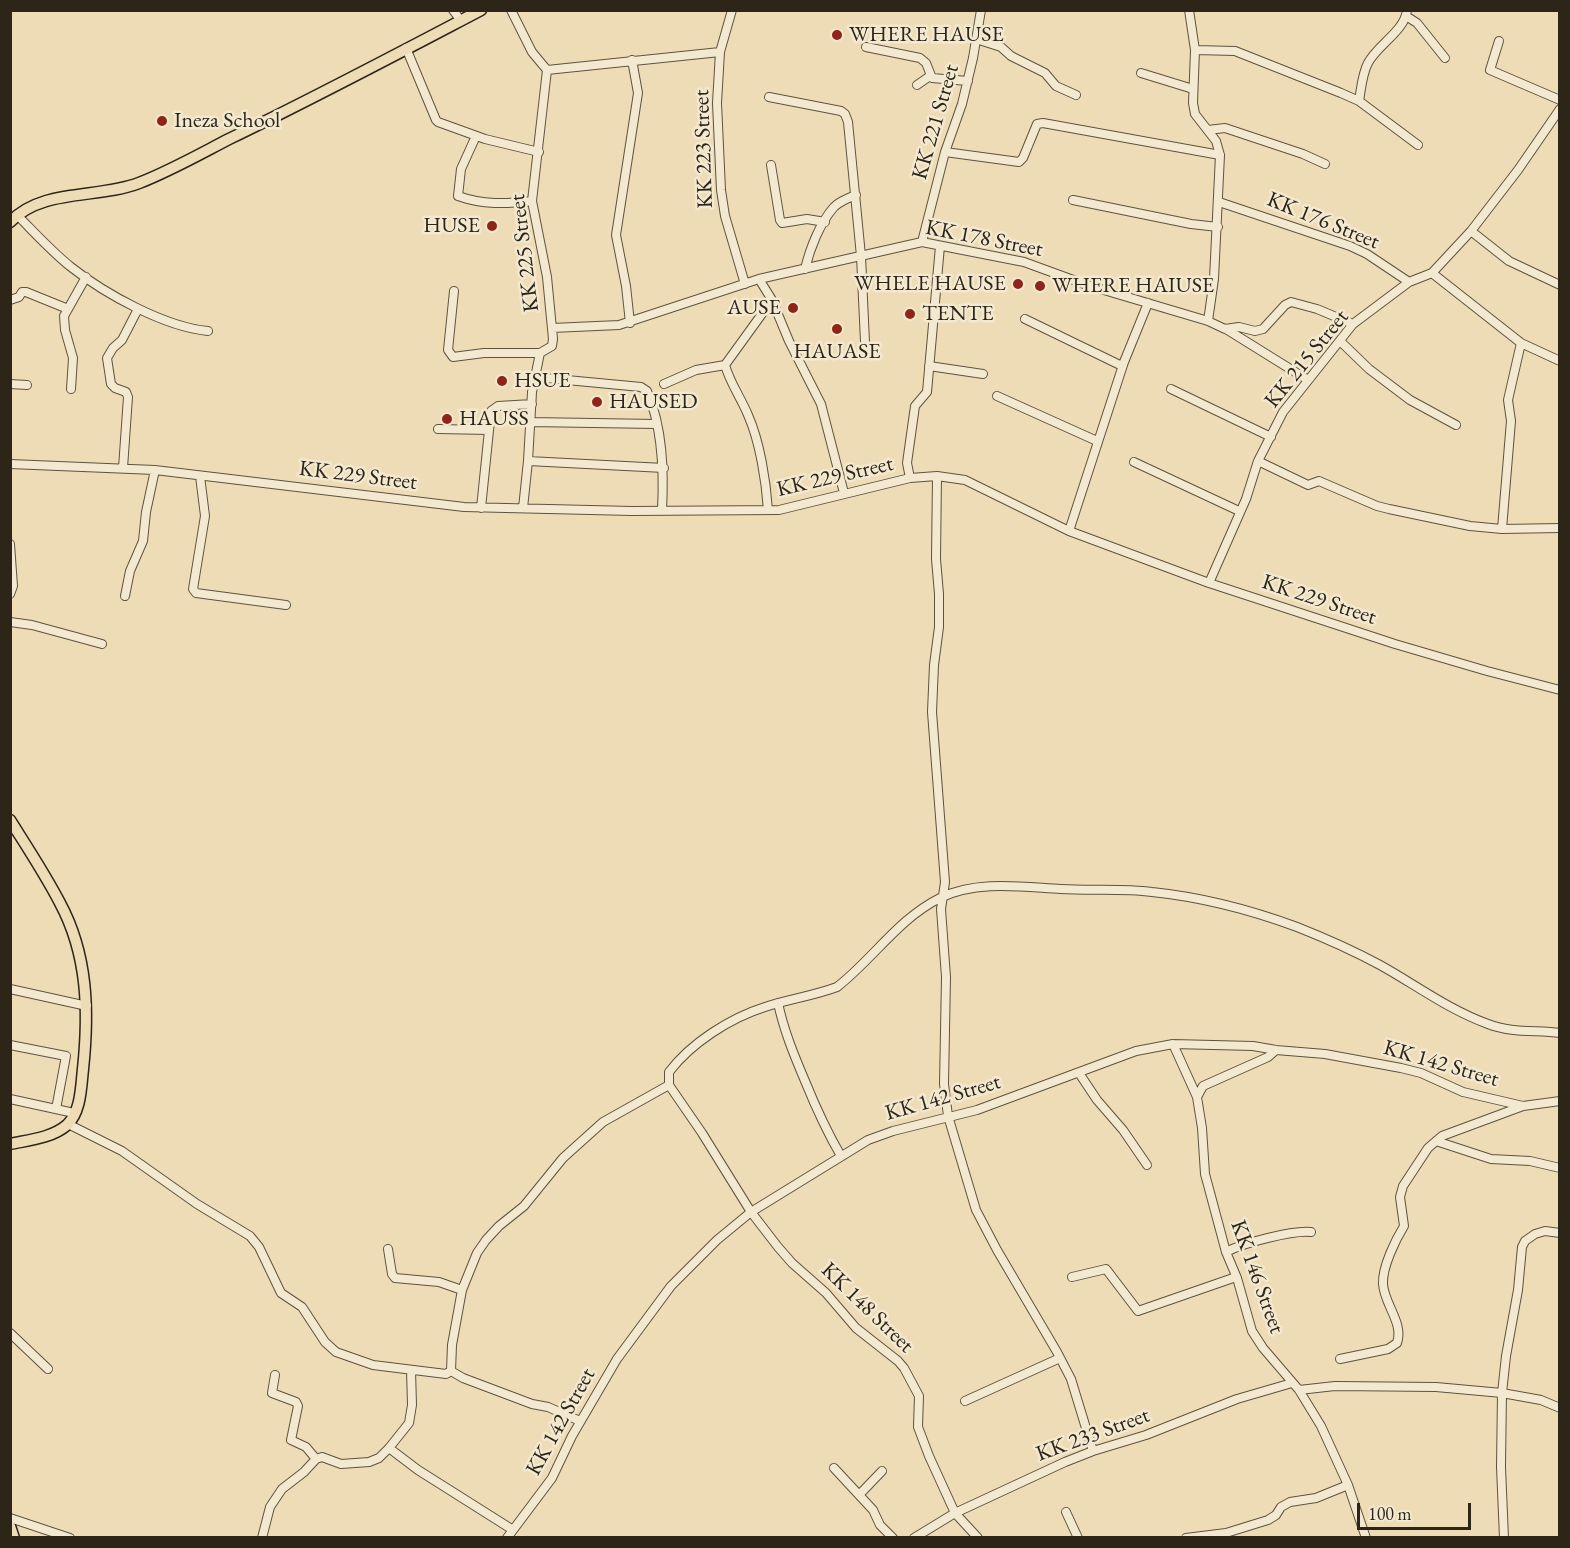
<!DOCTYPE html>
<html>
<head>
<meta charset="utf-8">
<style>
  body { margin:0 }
  #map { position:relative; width:1570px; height:1548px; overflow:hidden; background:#eddcb6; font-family:"EB Garamond",serif }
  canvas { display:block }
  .frame { position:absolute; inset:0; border:12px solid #2e2519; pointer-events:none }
  .scale { position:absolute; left:1357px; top:1503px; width:114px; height:27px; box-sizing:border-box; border:3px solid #2e2519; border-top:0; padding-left:8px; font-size:18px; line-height:21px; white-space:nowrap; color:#2e2519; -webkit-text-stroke:4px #f3e8d0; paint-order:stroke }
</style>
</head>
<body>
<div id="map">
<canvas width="1570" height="1548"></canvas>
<div class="frame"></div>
<div class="scale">100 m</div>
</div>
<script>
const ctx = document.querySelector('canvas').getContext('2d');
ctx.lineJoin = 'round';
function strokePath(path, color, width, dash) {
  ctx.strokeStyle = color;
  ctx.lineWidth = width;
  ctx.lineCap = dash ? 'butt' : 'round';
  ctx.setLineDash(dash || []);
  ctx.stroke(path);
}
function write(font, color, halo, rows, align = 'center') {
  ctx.font = font + ' "EB Garamond",serif';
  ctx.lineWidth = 5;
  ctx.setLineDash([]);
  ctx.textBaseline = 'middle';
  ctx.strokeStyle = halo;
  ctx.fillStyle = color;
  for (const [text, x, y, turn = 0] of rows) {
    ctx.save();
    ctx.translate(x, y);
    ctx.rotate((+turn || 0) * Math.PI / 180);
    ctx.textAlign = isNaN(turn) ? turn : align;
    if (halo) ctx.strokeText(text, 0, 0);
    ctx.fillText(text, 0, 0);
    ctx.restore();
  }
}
const minor = new Path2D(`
  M453,10L461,21
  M511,10L532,52L547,70L532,201L547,277L553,339L552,346L540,353L532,392L528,461L523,508
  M732,10L720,52L717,103L721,190L725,216L745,284
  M1189,10L1195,50L1193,103L1195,114L1216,141L1220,155L1214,279L1208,321
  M1406,16L1417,23L1445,58
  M976,39L1001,47L1011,56L1045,73L1056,86L1076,95
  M1499,41L1490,70L1560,100
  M866,47L920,58L926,63L932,78L968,81
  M406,48L436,120L438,122L485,139L539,152
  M1195,50L1235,51L1341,93L1359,101L1418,145
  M547,70L720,52
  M1141,73L1193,89
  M917,85L930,76
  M769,97L841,111L845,114L848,122L861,256L865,342
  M1359,101C1361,90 1362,74 1368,63C1377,45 1405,31 1407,10
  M1208,130L1225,128L1303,154L1325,164
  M476,136L461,169L458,196C483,205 506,204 532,201
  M945,152L1019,162L1023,158L1037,124L1043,123L1220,155
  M771,165L780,220L782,223L807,219L825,222
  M1073,200L1191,224L1218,227
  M1219,202L1350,246L1367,254L1409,282
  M17,215C34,232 51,251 71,267C105,294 165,327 208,331
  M1471,231L1509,261L1560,285
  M922,242L945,152L962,104L973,58L981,10
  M805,269C810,248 820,223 834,207C840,201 848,198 856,195
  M1432,273L1521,343L1560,361
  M759,279L772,300L789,341L821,404L844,493
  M454,291L448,350L453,357L484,353H540
  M10,300L19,297L22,292H26L68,309
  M1025,319L1122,366
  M630,323L626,286L616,235L638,93L632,60
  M552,328L619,325L759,279L922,242L1024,262L1087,285L1208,321L1225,329L1239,327L1255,331L1263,329L1285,305L1291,302L1317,309L1353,324
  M1226,329L1308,380
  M1340,341L1369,369L1410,400L1456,425
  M929,366L983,374
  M535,377L641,387L647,391C663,428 664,472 662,511
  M10,384L27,385
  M664,384L696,370L725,365
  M71,389L73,358L65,330L64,316L86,277
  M1171,389L1271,437
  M997,396L1097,441
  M530,422L656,424
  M438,429L489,430
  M528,461L664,468
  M1258,461L1308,485L1319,481L1377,506L1389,509L1470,526L1502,529L1560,528
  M1134,462L1239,511
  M10,464L155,470L464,507L632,511L779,510L910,478L937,476L965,480L1069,531L1209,583L1395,644L1487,671L1560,690
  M123,468L128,397L126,392L115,388L111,384L107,358L113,348L122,340L138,309
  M200,476L205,516L193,589L196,593L286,605
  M937,476L936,559L939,594V627L934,665L932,712L945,882L941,909L946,977L944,1084L948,1116L976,1210L997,1250L1057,1352L1071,1379L1093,1451
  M910,478L907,463L915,406L927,392L940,246
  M481,508L491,411L498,406L532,404
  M768,510C766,481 760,442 748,415C741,398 730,383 725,365L772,300
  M1502,529L1511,421L1508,400L1521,343
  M1069,531L1124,362L1148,303
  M10,544L13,586L10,594
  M1209,583L1246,499L1258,461L1283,412L1353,324L1409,282L1432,273L1471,231L1518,170L1560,109
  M125,596L130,571L143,541L146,512L155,470
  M10,622L32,625L102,644
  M10,989L87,1006
  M778,1003C784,1031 794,1055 805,1081C816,1108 827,1132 841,1156
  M1173,1044L1197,1097L1202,1128L1205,1174L1226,1252L1237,1278L1252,1331L1263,1348L1299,1390L1321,1426L1348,1485L1366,1538
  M10,1045L66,1056L56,1109
  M1079,1073L1097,1100L1123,1130L1147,1165
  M1197,1097L1203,1086L1268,1057L1276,1050
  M10,1099L74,1113
  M68,1124L122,1151L197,1204L250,1236L259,1247L281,1293L302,1307L325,1342L336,1352L373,1365L446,1374L451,1371L463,1378L532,1404L548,1407L580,1421
  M1436,1141L1491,1159L1530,1161L1560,1168
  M388,1249L392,1274L395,1278L439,1282L462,1290
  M1226,1252C1243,1243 1293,1230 1311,1232
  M1072,1277L1106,1269L1138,1311L1236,1277
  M10,1333L48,1369
  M1340,1359L1388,1349L1397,1343C1404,1323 1384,1304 1383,1284C1382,1267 1396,1239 1404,1226L1400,1197L1403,1186L1428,1148L1442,1136L1523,1106
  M451,1371L452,1345L462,1290L477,1253L486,1240L499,1226L524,1206L563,1158L603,1122L669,1085
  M275,1375L272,1393L296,1402L298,1406L291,1440L306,1447L316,1459
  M1299,1390L1335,1386L1436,1387L1502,1393L1541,1400L1560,1408
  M965,1401L1060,1358
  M389,1448L418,1470L513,1530
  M834,1468L873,1510L880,1525L893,1538
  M859,1495L882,1471
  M1066,1512L1078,1538
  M10,1518L70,1538
  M262,1538L270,1507L282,1489L304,1472L316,1459L322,1457L341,1464L369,1462L379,1458L389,1448L409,1423L412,1405L411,1370
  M507,1538L552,1478L572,1436L617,1359L671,1286L717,1240L751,1212L868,1140L893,1131L977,1110L1136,1051L1173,1044L1253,1046L1276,1050L1325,1054L1401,1068L1421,1073L1463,1092L1523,1106L1560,1101
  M914,1538L955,1513L1065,1462L1093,1451L1146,1435L1237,1399L1292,1383
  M978,1538L955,1513L929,1456L918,1427L919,1396L904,1368L898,1361L856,1328L826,1293L792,1263L778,1247L751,1212L702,1133L669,1085V1072C691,1043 730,1018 765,1007C789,999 813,996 837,987C873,959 898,919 940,898C977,880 1022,887 1061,889C1091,891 1122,888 1152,892C1201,897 1251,910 1297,927C1325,938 1354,951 1380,965C1416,985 1449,1010 1488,1024C1511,1033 1536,1030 1560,1033
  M1186,1538L1226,1533L1268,1520L1276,1515L1281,1507L1290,1502L1316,1498L1348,1485
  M1504,1538L1501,1467L1502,1393L1506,1356L1518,1290L1522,1247L1525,1241L1535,1234L1545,1231L1560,1233`);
const major = new Path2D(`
  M10,222C42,188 98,199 139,183C170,171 200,154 229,139C314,98 397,54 481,10
  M10,820C27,847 45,874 60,903C88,955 89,1012 83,1069C81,1087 81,1112 67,1125C52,1138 29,1140 10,1144
  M10,1526L14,1538`);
const markers = [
  [837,35,6,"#8f2418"],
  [162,121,6,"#8f2418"],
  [492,226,6,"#8f2418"],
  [1018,284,6,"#8f2418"],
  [1040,286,6,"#8f2418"],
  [793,308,6,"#8f2418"],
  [910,314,6,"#8f2418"],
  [837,329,6,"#8f2418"],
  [502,381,6,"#8f2418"],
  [597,402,6,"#8f2418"],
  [447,419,6,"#8f2418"]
];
const poiNames = [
  ["WHERE HAUSE",849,35],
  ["Ineza School",174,121],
  ["HUSE",480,226,"right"],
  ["WHELE HAUSE",1006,284,"right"],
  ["WHERE HAIUSE",1052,286],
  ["AUSE",781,308,"right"],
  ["TENTE",922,314],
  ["HAUASE",837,352,"center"],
  ["HSUE",514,381],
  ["HAUSED",609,402],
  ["HAUSS",459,419]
];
const streetNames = [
  ["KK 221 Street",936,122,-74],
  ["KK 223 Street",704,149,-92],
  ["KK 176 Street",1323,221,22],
  ["KK 178 Street",984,239,11],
  ["KK 225 Street",525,253,-97],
  ["KK 215 Street",1307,359,-51],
  ["KK 229 Street",358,476,7],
  ["KK 229 Street",835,477,-13],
  ["KK 229 Street",1319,600,18],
  ["KK 142 Street",1441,1064,16],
  ["KK 142 Street",943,1098,-16],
  ["KK 146 Street",1257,1277,70],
  ["KK 148 Street",867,1308,44],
  ["KK 142 Street",561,1422,-61],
  ["KK 233 Street",1093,1435,-20]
];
strokePath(minor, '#5e5340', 10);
strokePath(major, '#2e2519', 13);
strokePath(minor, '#f3e8d0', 8);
strokePath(major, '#eddcb6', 10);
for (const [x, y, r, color] of markers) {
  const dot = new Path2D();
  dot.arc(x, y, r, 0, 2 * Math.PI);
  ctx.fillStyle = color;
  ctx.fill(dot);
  strokePath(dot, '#f3e8d0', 2);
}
write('22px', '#2e2519', '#f3e8d0', poiNames, 'left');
write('22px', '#2e2519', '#f3e8d0', streetNames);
</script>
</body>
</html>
